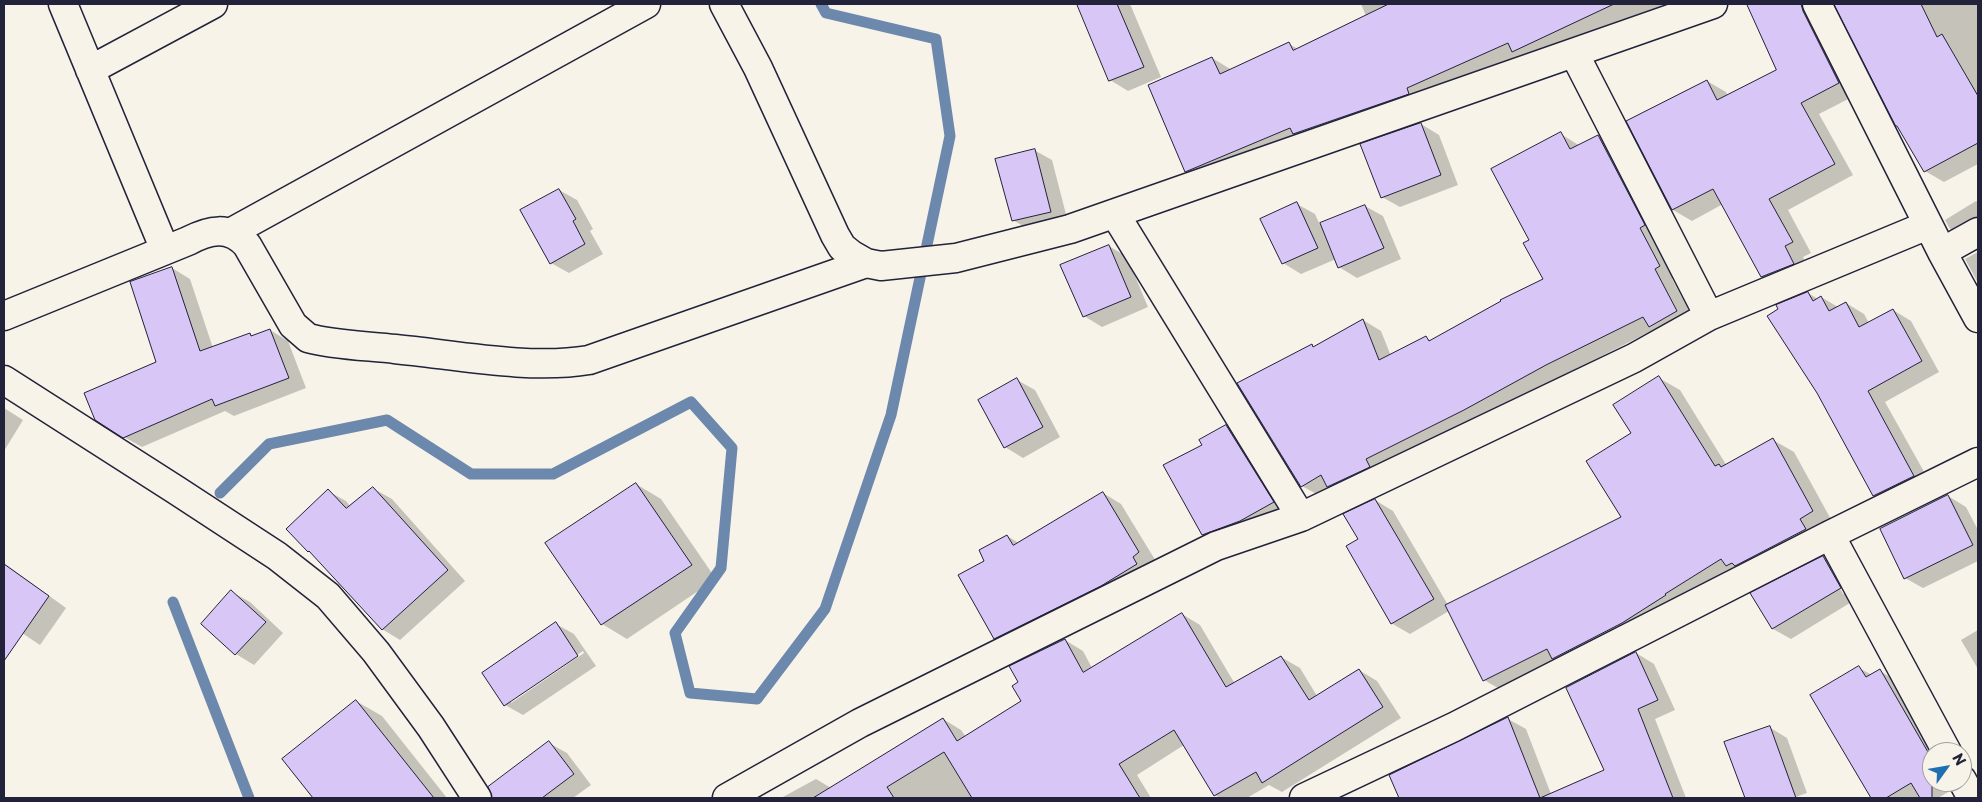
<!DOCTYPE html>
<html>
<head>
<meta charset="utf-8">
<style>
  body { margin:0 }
  #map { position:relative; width:1982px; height:802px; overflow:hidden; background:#f7f3e8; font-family:"Playpen Sans",sans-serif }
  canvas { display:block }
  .frame { position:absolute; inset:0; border:5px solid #22223b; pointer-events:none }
  .north { position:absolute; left:1922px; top:742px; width:50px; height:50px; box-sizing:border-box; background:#f7f3e8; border:1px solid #a29fa3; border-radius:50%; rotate:58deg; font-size:14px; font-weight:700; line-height:20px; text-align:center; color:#22223b }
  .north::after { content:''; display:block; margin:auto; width:18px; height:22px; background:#1f6fb2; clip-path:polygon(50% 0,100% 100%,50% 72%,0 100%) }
</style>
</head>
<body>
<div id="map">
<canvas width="1982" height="802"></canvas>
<div class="frame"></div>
<div class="north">N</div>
</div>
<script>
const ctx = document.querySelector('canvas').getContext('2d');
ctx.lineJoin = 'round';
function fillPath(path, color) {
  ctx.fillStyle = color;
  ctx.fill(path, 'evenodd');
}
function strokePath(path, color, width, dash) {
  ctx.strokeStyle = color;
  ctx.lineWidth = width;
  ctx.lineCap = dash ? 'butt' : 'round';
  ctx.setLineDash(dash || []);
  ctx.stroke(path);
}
const shadow = new Path2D(`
  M1079,4H1130L1161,77L1128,91L1110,80Z
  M1361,4H1665L1628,21L1624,19L1532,62L1522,56L1426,99L1206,182L1186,171L1212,58L1232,70L1289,44L1298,49L1366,16Z
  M1749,4H1826L1858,94L1819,114L1853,175L1788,210L1811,253L1803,257L1812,275L1781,288L1762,277L1723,204L1692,221L1673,210L1628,121L1707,81L1726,92L1728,96L1777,71Z
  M1836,4H1978V164L1944,182L1925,171L1897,125Z
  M1421,124L1439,135L1458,185L1400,207L1382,197Z
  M1561,134L1580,146L1598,136L1616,147L1678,276L1672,279L1695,322L1668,336L1655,329L1564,375L1482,419L1320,496L1302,486L1312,346L1315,347L1363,320L1381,331L1391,356L1426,338L1432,341L1544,280L1530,241Z
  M1034,150L1052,160L1068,222L1031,231L1013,220Z
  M559,190L577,200L593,229L590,231L603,254L569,273L551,263Z
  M1976,201L1978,202V234L1968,239L1950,229L1945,220Z
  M1297,204L1315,214L1320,225L1365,206L1383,216L1401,259L1357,278L1339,267L1336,259L1301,274L1283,263Z
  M1109,246L1127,257L1148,307L1102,327L1084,316Z
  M1978,252V283L1965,259Z
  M172,268L190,279L213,348L250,334L254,336L270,330L288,341L306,388L234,416L225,411L142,447L124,437L158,362Z
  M1808,293L1818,299L1821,297L1838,307L1846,303L1864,314L1869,323L1893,310L1911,321L1939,372L1885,402L1932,486L1892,506L1874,495Z
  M1659,378L1680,390L1727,466L1773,440L1794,452L1833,523L1505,692L1484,680L1449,611L1410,634L1391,623L1360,540L1375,500L1393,511L1448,605L1622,518L1632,434Z
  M1017,380L1035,390L1060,437L1023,458L1005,447Z
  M4,408L23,420L4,451Z
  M1226,426L1244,437L1291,513L1221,545L1203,535L1204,445Z
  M636,484L661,499L716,579L627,639L602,624L547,543Z
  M374,489L392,499L465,581L400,640L382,629L314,554L309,551L328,491L346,501L350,506Z
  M1103,493L1121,504L1157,563L1013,649L995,638L986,561L1007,536L1019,543Z
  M1948,496L1966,507L1978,530V561L1923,588L1905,578Z
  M1823,558L1841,568L1858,598L1791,639L1773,629ZM1830,571H1833L1845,593L1843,594Z
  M4,563L66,608L40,645L4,621Z
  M232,592L250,602L283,633L254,665L236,654L203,624Z
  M1182,614L1200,625L1235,684L1281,657L1300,668L1317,696L1359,670L1377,681L1401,718L1282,792L1269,785L1247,798H1220L1215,795L1184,745L1137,775L1151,798H781L816,779L831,788L943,719L961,730L966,737L1023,701L1065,640L1083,651L1092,668Z
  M556,624L574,634L596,666L523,715L505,705ZM583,651L584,653L511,703V700Z
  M1978,630V669L1961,640Z
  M1636,653L1654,664L1675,710L1655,719L1686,798H1400L1391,775L1508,719L1526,729L1551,794L1606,771Z
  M1859,668L1872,675L1880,671L1905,686L1932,752V782H1961L1962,784L1938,798H1873L1812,695Z
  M356,701L382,716L447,798H314L283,759Z
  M1769,727L1787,738L1807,793L1793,798H1746L1726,743Z
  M549,743L567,753L591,785L573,798H494Z`);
const stream = new Path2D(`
  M220,493L269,444L387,420L471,474H553L691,402L732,448L721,568L675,633L690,693L757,699L825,609L891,415L950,136L936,39L826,13L821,4
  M173,602L249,798`);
const building = new Path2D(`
  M1077,4H1117L1144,67L1109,81Z
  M1389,4H1614L1512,52L1508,43L1407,88L1409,94L1293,134L1290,128L1185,172L1148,85L1212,57L1220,74L1289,42L1293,50Z
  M1747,4H1801L1803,11L1839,83L1801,103L1835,164L1769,199L1793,242L1785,246L1794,264L1761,277L1713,189L1672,210L1626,121L1707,80L1717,100L1776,70Z
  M1834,4H1921L1937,37L1942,34L1978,96V143L1924,172L1897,126H1896Z
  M1421,123L1441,175L1381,198L1360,144Z
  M1561,132L1570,149L1598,135L1645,225L1640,228L1660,266L1655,269L1677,311L1649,327L1643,317L1546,365L1464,410L1366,459L1370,467L1327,487L1321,475L1301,487L1237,383L1312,344L1313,347L1363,319L1379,360L1426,336L1429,341L1501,301L1500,300L1543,279L1523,243L1529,240L1491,169Z
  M1035,149L1051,212L1012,221L995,159Z
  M559,189L576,219L573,221L585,244L550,264L520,210Z
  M1297,202L1318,248L1282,264L1260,219Z
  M1365,205L1384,248L1338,268L1320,223Z
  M1109,245L1131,297L1083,317L1060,265Z
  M172,267L200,351L250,333L251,336L270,329L289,378L215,406L212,399L123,438L95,420L84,393L156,362L130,282Z
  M1808,292L1813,301L1821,296L1829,311L1846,302L1859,327L1893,309L1922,361L1868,391L1914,476L1873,496L1817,393L1767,316L1778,309L1776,305Z
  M1659,376L1715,466L1719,464L1721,467L1773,438L1813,511L1800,519L1806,529L1735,566L1732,563L1726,566L1721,559L1665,594L1666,595L1622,623L1552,659L1547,649L1483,681L1445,605L1621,517L1586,461L1631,433L1613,405Z
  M1017,378L1043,427L1004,448L978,400Z
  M1226,425L1274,502L1240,521L1202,535L1163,465L1202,445L1199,440Z
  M636,483L692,565L601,625L545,543Z
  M373,487L448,570L382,630L309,551L308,552L286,529L328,489L346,508Z
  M1103,492L1139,552L1133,557L1137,564L1101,586L994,639L958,575L984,561L979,550L1007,535L1013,545Z
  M1948,495L1973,545L1904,579L1880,529Z
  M1375,499L1434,599L1391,624L1346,546L1358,539L1343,514Z
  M1823,556L1841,588L1772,629L1750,593Z
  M4,564L49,596L4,661Z
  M231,590L266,622L235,655L201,624Z
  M1182,613L1226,687L1281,656L1309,700L1359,669L1383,707L1262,783L1256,772L1214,796L1174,730L1119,764L1140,798H972L944,752L887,787L894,798H813L943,718L957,741L1021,701L1012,686L1018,682L1009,666L1065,639L1083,672Z
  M556,622L578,656L504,706L482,673Z
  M1636,652L1658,700L1638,709L1673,798H1399L1389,775L1508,717L1540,798L1604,770L1566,688Z
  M1859,666L1866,677L1880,669L1932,759V798H1920L1911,783L1886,798H1871L1810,695Z
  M356,700L434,798H313L282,759Z
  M1770,726L1796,798H1745L1724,742Z
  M549,741L574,774L542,798H492L488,787Z`);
const street = new Path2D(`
  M63,4L165,250
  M724,4L758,68L835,235L842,247L852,255L866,263L881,266L956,258L1070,229L1713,4
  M1817,4L1942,252L1978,318
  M1574,53L1709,316
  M90,70L213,4
  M1115,214L1301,517
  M230,233L646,4
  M1942,252L1978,232
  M4,316L188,241C209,230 229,225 247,245L293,325L308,338C332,345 370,346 395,349C456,355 529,370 589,360L866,263
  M4,380L176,490L277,556L328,596L376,652L431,727L477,798
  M1830,535L1947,752
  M1962,780L1972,798
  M727,798L860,723L1216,546L1301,517L1634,358L1709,316L1928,225
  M1304,798L1454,727L1830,535L1978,462`);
fillPath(shadow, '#0003');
strokePath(stream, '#6c88ad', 11);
fillPath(building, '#d8c6f7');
strokePath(building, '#22223b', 1);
strokePath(street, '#22223b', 31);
strokePath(street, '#f7f3e8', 28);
</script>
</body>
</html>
